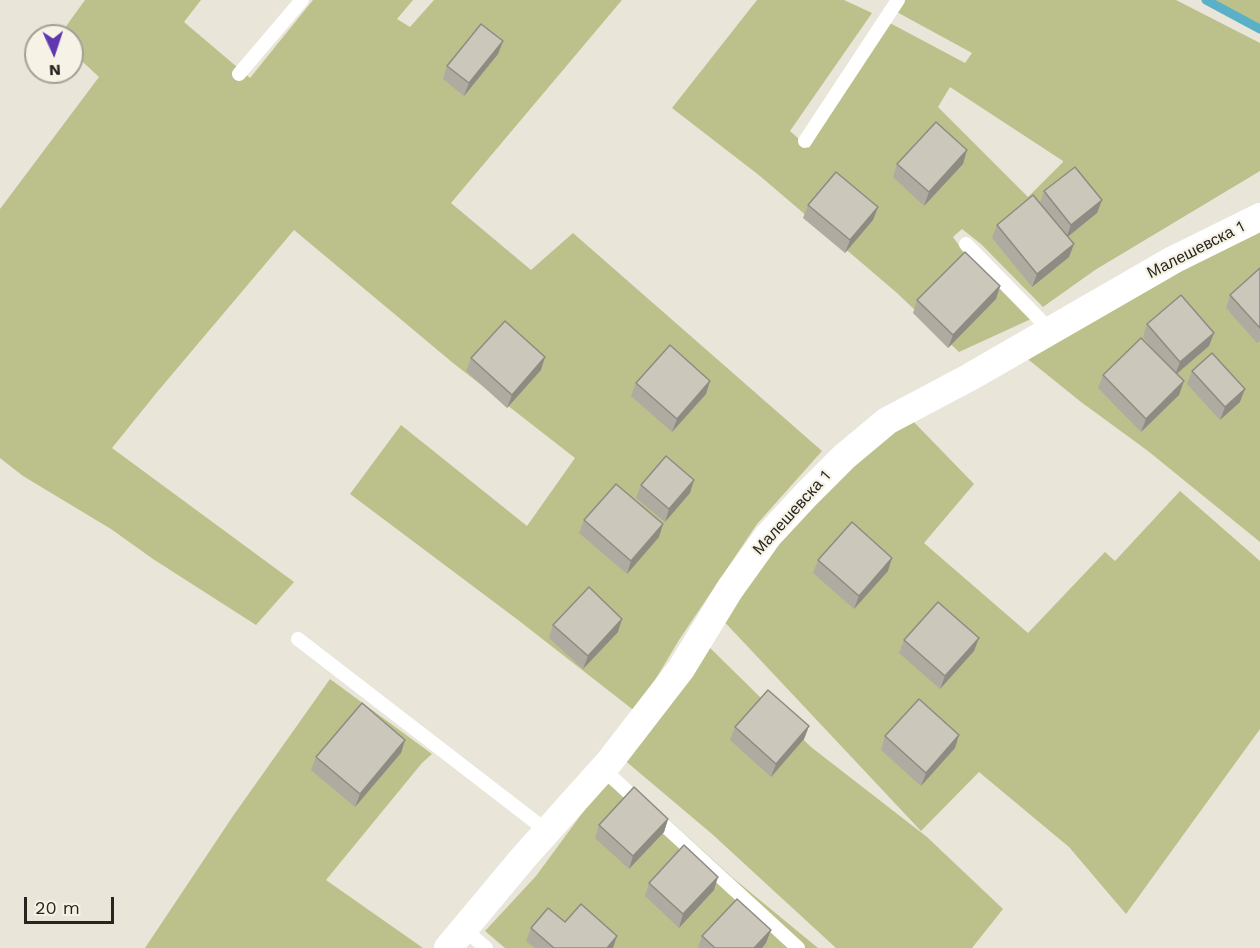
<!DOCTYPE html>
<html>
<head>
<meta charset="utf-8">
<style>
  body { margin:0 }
  #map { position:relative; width:1260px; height:948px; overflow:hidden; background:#e9e5d8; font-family:"Work Sans",sans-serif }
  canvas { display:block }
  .north { position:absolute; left:24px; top:24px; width:60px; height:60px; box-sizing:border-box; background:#f6f2e5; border:2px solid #a3a096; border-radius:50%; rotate:177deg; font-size:16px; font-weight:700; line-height:24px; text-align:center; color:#272520 }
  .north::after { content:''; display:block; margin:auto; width:21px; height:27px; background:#5f38b0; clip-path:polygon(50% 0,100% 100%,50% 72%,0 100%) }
  .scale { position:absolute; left:24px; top:897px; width:90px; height:27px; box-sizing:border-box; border:3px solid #272520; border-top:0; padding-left:8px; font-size:18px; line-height:21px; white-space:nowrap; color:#272520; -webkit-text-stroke:4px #f6f2e5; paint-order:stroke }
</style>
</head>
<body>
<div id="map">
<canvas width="1260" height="948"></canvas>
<div class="north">N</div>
<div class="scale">20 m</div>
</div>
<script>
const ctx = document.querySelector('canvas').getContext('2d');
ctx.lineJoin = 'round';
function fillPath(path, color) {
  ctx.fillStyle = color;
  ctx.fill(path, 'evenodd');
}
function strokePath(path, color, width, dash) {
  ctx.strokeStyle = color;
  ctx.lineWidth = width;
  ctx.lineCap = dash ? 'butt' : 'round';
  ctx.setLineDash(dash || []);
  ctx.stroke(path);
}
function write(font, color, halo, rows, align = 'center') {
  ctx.font = font + ' "Work Sans",sans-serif';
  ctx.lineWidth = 4.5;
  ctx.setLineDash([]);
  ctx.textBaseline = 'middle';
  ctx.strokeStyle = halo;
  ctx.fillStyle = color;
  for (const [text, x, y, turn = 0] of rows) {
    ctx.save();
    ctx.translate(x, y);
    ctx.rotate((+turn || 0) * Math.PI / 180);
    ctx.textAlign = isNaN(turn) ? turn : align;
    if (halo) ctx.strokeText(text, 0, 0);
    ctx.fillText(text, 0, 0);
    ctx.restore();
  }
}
const green = new Path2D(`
  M85,0H201L184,22L250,78L313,0H413L397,19L410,27L434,0H622L451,203L531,270L573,233L822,451L757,524L679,640L636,712L518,620L350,494L401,425L527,526L575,458L453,363L294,230L158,391L112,448L294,582L256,625L153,559L111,529L23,476L0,458V209L99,77L72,52V36H59Z
  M757,0H844L872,13L790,131L809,148L888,22L965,63L972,53L895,11L902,0H1176L1260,43V171L1095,270L1043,307L981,244L962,229L953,237L963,251L1031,319L959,352L897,293L760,176L672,108ZM950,87L1063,161V162L1028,197L938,107Z
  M1204,0H1260V28Z
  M1260,227V542L1148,451L1081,402L1024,356Z
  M908,416L974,484L924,543L1028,633L1105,552L1115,561L1180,491L1260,561V729L1126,914L1069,847L979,772L921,831L718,615L840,470Z
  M705,643L811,747L927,837L1003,909L972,948H836L712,834L622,758Z
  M330,679L432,754L422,763L326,880L423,948H145L233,816Z
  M614,770L733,878L818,948H505L485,931L536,876Z`);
const stream = new Path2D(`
  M1206,0L1260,29`);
const service = new Path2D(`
  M239,74L302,0
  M805,141L898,0
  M966,244L1050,330
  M298,639L547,831
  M603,769L798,948
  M464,929L486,948`);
const minor = new Path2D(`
  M448,948L524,857L610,761L681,669L730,589L768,536L807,494L844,457L887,421L970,377L1173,260L1260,217`);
const wall = new Path2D(`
  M503,41L498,54L464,96L443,79L447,66Z
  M897,164H963L924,206L893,177Z
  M1044,191L1102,200L1097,213L1068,237L1074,244L1069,257L1032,287L992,238L997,225L1040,203Z
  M808,205L878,207L873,220L845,253L803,218Z
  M1260,268V341L1257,343L1226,308L1230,295Z
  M1000,286L996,299L948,348L913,313L917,300Z
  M1147,324L1214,333L1209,346L1177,374L1179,395L1141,432L1098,388L1103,375L1155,352L1143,337Z
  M471,358L541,370L507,408L466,371Z
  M1192,371L1240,402L1220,420L1187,384Z
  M710,381L706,394L672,432L631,396L636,383Z
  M641,485L690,493L665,522L636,498Z
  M584,520L663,524L659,537L627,574L579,533Z
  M818,560L888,571L854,609L813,573Z
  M553,625L618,632L583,669L549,638Z
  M904,640L974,651L940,689L899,653Z
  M809,726L804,739L771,777L730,740L735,727Z
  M885,736L955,748L921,786L881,750Z
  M405,740L401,753L355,807L311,770L316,757Z
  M668,819L664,832L629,869L595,838L599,825Z
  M649,883L714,890L679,928L645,896Z
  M565,922L613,948H535L526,941L531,928Z
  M702,936L766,943L762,948H698Z`);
const shadedWall = new Path2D(`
  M503,41L498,54L464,96L469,83Z
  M967,150L963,164L924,206L929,192Z
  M1102,200L1097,213L1066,238L1071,225Z
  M878,207L873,220L845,253L850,240Z
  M1074,244L1069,257L1032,287L1037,274Z
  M1000,286L996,299L948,348L953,335Z
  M1214,333L1209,346L1175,375L1180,362Z
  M545,357L541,370L507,408L512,395Z
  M710,381L706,394L672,432L677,419Z
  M1184,381L1179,395L1141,432L1146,419Z
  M1245,389L1240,402L1220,420L1225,407Z
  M694,480L690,493L665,522L669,509Z
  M663,524L659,537L627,574L631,561Z
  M892,558L888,571L854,609L859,596Z
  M622,619L618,632L583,669L588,656Z
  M979,638L974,651L940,689L945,676Z
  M809,726L804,739L771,777L776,764Z
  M959,735L955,748L921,786L926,773Z
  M405,740L401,753L355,807L360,794Z
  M668,819L664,832L629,869L633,856Z
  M718,877L714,890L679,928L683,914Z
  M771,930L766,943L762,948H754Z
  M617,936L613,948H607Z`);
const building = new Path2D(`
  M481,24L503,41L469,83L447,66Z
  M936,122L967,150L929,192L897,164Z
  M1075,167L1102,200L1071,225L1044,191Z
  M836,172L878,207L850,240L808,205Z
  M1033,195L1074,244L1037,274L997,225Z
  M965,252L1000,286L953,335L917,300Z
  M1260,268V328L1230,295Z
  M1181,295L1214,333L1180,362L1147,324Z
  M505,321L545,357L512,395L471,358Z
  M1141,338L1184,381L1146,419L1103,375Z
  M670,345L710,381L677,419L636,383Z
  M1212,353L1245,389L1225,407L1192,371Z
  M666,456L694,480L669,509L641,485Z
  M616,484L663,524L631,561L584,520Z
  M852,522L892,558L859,596L818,560Z
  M589,587L622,619L588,656L553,625Z
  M938,602L979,638L945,676L904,640Z
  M768,690L809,726L776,764L735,727Z
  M919,699L959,735L926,773L885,736Z
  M362,703L405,740L360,794L316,757Z
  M634,787L668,819L633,856L599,825Z
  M684,845L718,877L683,914L649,883Z
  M737,899L771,930L754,948H715L702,936Z
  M581,904L617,936L607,948H554L531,928L548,908L565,922Z`);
const streetNames = [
  ["Малешевска 1",1196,250,-27],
  ["Малешевска 1",792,513,-48]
];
fillPath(green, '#bcc18c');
strokePath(stream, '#5ab1c7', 9);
strokePath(service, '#fff', 14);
strokePath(minor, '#fff', 28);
fillPath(wall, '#afaba0');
fillPath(shadedWall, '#8e8b82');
fillPath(building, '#cbc7ba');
strokePath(building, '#8e8b82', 1.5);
write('16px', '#272520', '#f6f2e5', streetNames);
</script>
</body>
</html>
